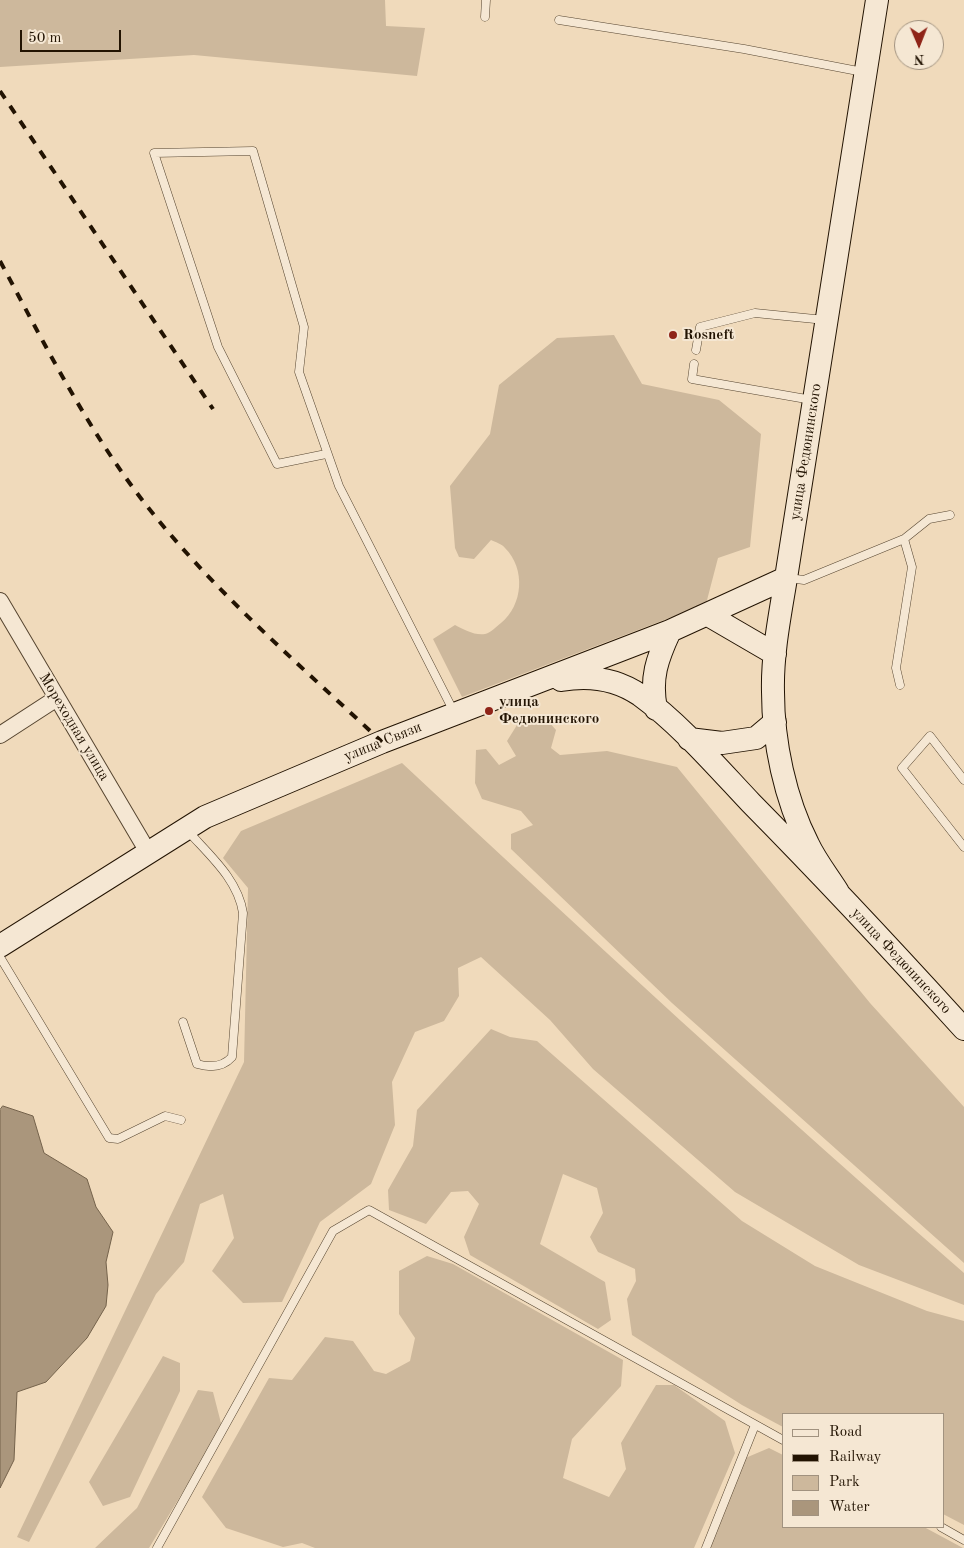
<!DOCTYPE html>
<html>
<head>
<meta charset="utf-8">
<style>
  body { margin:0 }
  #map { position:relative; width:964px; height:1548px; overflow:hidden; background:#f0dabb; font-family:"Old Standard TT",serif }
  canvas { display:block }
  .legend { position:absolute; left:782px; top:1413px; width:162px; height:115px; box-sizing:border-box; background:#f5e7d3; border:1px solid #a1927f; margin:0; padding:6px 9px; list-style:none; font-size:15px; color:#221302 }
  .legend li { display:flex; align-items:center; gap:10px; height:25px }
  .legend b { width:25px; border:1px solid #a1927f }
  .north { position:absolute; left:894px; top:20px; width:50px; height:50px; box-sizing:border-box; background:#f5e7d3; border:1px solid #a1927f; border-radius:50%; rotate:179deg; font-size:14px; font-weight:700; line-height:20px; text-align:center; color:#221302 }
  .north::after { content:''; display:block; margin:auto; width:18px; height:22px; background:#8f2418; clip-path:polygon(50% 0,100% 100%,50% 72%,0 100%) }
  .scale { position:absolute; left:20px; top:30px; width:101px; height:22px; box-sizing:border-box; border:2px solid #221302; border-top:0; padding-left:6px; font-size:15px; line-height:18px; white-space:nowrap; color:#221302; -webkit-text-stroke:4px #f5e7d3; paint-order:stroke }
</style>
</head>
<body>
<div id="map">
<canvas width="964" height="1548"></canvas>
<ul class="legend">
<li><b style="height:6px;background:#f5e7d3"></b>Road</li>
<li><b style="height:6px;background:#221302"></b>Railway</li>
<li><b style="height:14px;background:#cdb89c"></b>Park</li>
<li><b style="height:14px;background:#aa967c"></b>Water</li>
</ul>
<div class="north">N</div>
<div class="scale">50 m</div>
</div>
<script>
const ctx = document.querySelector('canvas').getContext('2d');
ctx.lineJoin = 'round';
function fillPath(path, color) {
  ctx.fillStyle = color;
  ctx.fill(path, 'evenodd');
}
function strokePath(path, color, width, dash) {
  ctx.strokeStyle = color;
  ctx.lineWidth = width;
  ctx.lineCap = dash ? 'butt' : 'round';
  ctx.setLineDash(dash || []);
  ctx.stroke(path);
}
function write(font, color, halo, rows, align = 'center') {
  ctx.font = font + ' "Old Standard TT",serif';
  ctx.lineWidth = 4;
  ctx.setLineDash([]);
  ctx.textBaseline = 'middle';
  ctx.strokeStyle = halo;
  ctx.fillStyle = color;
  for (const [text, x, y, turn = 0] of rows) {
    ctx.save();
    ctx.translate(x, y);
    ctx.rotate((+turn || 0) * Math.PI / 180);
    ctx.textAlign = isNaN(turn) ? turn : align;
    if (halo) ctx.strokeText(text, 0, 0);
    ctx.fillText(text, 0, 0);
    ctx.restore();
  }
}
const green = new Path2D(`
  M0,0H385L386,26L425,28L417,76L194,55L0,67Z
  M614,335L642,384L719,400L761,434L750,547L718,558L706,604L462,697L433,639L455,625C463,629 475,636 485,634C490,633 496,627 501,623C523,605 526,569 505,548C502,544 495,542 491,540L474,559L459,557L455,548L450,486L490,434L499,385L557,338Z
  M548,721L556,730L551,748L560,755L607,751L677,767L870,1003L964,1107V1263L672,1003L511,849V834L533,825L521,811L482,799L475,783L476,750L486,749L499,765L516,756L507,741L517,725Z
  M402,763C587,936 773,1107 964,1273V1305L859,1265L735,1192L593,1069L550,1020L481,957L458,968L459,996L444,1021L415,1032L392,1082L395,1125L371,1184L320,1222L282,1302L243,1303L212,1271L234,1238L223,1194L200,1204L184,1262L156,1294L29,1542L17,1537L244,1062L248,888L223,858L241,831Z
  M491,1029L510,1037L537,1041L742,1221L815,1266L927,1311L964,1321V1525L943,1514V1414H783V1427L742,1405L632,1335L627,1299L636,1281L635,1269L598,1252L590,1237L603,1213L597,1188L563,1174L540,1244L605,1282L611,1320L598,1329L470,1255L464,1237L479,1204L468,1191L451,1192L426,1224L389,1210L388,1190L413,1146L417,1110Z
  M427,1256L453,1264L623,1360L621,1386L572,1439L563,1478L609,1497L626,1469L621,1443L656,1385H674L725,1421L735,1453L694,1548H315L302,1543L283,1547L226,1528L202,1497L269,1378L292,1380L325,1337L353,1341L374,1371L386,1374L410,1361L415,1338L399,1314V1271Z
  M163,1356L180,1363V1391L130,1497L103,1506L89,1482Z
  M198,1390L213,1392L222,1427L149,1548H95L137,1508Z
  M769,1448L783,1455V1527H924L963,1548H709L743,1459Z`);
const water = new Path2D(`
  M3,1106L33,1116L44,1153L87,1179L96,1207L113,1232L106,1262L108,1285L106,1306L87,1338L46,1382L17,1392L14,1460L0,1488V1110Z`);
const service = new Path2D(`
  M485,17L486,0
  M559,20L744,49L863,72
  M696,350L700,327L755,313L825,320
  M694,364L692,379L812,400
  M326,454L277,464L218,347L154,153L253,151L304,327L299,372L339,486L454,712
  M788,578L804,580L904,539L929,519L950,515
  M900,685L896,668L912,567L904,539
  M964,780L930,736L902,768L964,847
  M0,957L109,1138L118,1139L165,1116L181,1120
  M183,1022L197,1064C211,1068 223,1067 232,1057L243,913C238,879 209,855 187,830
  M941,1527L964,1540
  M157,1548L333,1231L369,1210L783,1440
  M706,1548L755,1425`);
const minor = new Path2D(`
  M0,601L148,852
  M0,735L57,698`);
const secondary = new Path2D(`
  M708,615L775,654
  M561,680C589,675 615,678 640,695C680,724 717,767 751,803C824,877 894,952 964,1029
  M656,709C650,678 657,659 670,631
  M689,739L722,743L756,738L775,722
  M838,892C828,876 816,861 808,844C785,799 773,742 773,692C772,654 780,615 786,578L877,0
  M0,946L205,817L382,742L670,631L786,578`);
const rail = new Path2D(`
  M0,91L213,409
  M0,261C44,343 86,427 143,501C212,590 300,665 382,742`);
const markers = [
  [673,335,5,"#8f2418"],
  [489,711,5,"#8f2418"]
];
const poiNames = [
  ["Rosneft",683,335],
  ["улица",499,702],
  ["Федюнинского",499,719]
];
const streetNames = [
  ["улица Федюнинского",806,452,-81],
  ["Мореходная улица",74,727,59],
  ["улица Связи",383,742,-22],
  ["улица Федюнинского",901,961,47]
];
fillPath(green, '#cdb89c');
fillPath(water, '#aa967c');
strokePath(water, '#74624b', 1);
strokePath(service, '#564530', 9);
strokePath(minor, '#564530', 18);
strokePath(secondary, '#221302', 24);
strokePath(service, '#f5e7d3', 8);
strokePath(minor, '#f5e7d3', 16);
strokePath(secondary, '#f5e7d3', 22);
strokePath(rail, '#221302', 4, [9, 9]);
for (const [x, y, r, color] of markers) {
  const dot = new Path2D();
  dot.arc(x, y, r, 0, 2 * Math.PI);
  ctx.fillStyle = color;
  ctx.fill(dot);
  strokePath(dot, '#f5e7d3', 2);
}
write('bold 15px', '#221302', '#f5e7d3', poiNames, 'left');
write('15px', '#221302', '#f5e7d3', streetNames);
</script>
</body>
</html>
